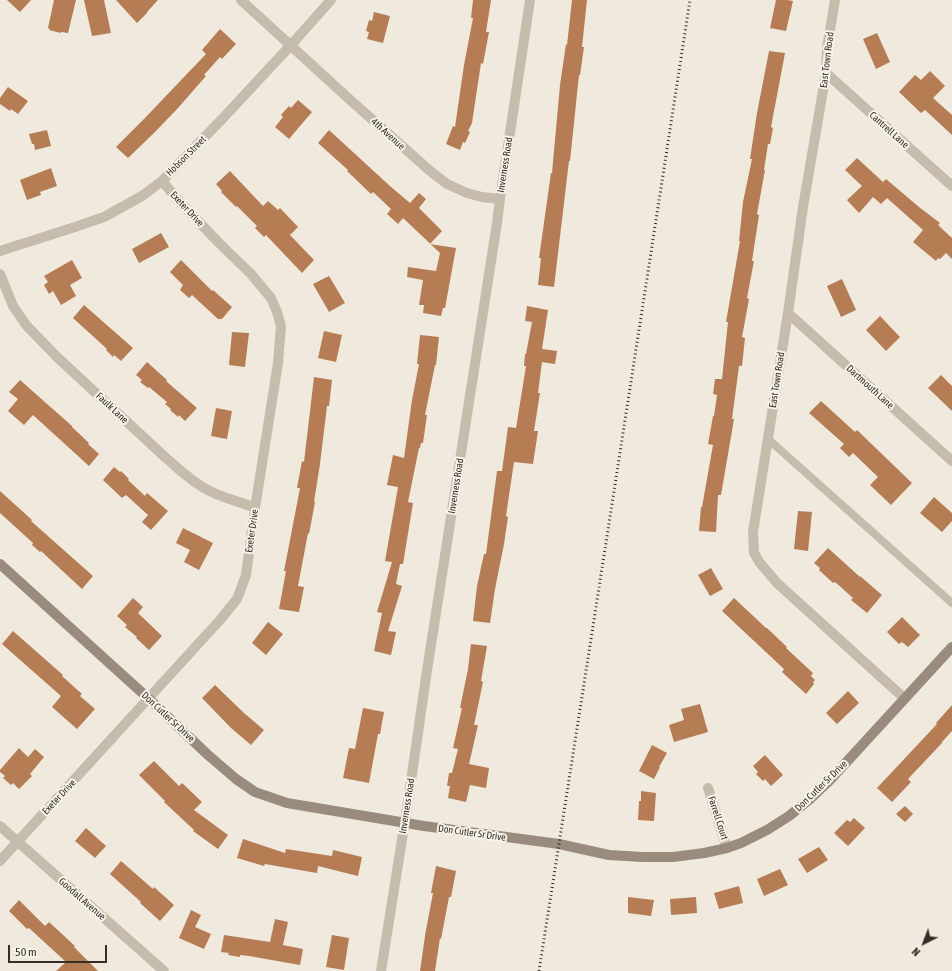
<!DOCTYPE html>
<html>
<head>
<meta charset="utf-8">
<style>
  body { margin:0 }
  #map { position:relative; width:952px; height:971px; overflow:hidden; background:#efeadd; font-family:"Asap Condensed",sans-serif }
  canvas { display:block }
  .north { position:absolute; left:904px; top:923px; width:40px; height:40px; -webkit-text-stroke:3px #f7f3e9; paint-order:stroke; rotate:222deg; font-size:11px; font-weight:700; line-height:16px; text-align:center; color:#342e29 }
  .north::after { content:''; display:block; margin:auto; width:14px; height:18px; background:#342e29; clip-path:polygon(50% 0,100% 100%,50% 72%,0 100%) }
  .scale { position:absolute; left:8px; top:945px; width:99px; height:18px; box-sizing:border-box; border:2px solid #342e29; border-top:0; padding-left:5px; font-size:12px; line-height:14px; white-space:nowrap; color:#342e29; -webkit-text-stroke:3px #f7f3e9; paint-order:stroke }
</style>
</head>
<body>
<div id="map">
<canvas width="952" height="971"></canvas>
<div class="north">N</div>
<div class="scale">50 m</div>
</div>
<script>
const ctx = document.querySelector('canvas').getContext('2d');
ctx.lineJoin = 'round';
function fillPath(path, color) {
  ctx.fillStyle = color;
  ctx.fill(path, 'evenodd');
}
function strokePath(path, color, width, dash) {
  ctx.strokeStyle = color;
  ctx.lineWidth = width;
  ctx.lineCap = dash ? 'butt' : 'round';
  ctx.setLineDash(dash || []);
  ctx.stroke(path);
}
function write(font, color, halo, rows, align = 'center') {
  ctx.font = font + ' "Asap Condensed",sans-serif';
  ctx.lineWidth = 4;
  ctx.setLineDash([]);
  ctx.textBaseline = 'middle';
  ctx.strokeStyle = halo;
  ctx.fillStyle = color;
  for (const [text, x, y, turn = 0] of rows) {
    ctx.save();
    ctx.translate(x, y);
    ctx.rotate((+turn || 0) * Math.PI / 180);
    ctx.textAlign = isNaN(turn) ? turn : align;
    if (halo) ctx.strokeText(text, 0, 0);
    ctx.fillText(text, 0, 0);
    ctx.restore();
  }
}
const building = new Path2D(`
  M7,0H31L20,12Z
  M54,0H76L68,33L61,32V33L49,30L50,29L48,28Z
  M84,0H104L111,33L92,36Z
  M116,0H158L147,12V13L137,23Z
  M473,0H491L486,32H489L483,64L481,63L472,123L468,131L470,132L465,143L463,142L460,150L446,144L453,126L455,127L464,65L473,18H471Z
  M572,0H587L582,47H584L580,75H579L570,161H569L554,287L538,285L541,258H539L551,173H552L560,85L566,44L567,45Z
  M776,0H787L793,1L786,31L770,28Z
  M374,12L390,16L383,43L367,39L369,32L366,31L369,20L372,21Z
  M220,29L236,44L222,59L220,57L204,75L206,76L178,108L156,131L128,158L116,147L143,120L206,54L202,50Z
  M877,33L890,62L876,69L863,39Z
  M769,51L785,53L771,127L773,128L770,144H768L764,170H765L757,214L759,215L752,261H754L747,298L749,299L742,337L745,338L742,366H739L732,419H734L721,495H718L716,532L699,531L701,507H702L713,445L708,444L713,416H714L717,395L713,394L715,379H722L728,322H726L740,241H739L743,202L752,159H750L757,113Z
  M930,71L945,86L933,98L952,115V135L925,110L921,113L899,92L915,75L921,80Z
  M8,87L28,101L18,114L11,109L10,111L0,104V98Z
  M298,100L312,112L289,139L275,127L283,117L281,115L289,106L291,108Z
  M47,130L51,146L35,150L34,144H32L29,134Z
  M329,130L391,187L410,203L419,193L426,199L419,208L442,231L430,244L456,248L445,308H443L441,316L423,313L424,305H419L423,280L407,277L408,267L436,271L440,253L403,218L398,224L387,214L391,209L373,192L371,194L347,171L348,170L318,143Z
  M857,158L883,182L886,179L919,207L940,223L938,225L952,238V259L946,253L940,259L938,258L936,261L913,242L923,230L887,198L881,204L873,197L859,213L847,200L862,186L845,170Z
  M51,168L57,186L40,192L41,195L27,200L20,180Z
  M230,171L263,206L268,201L278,210L280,208L298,227L290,235L314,260L302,273L266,235L264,237L255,228L257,226L237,206L236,207L221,192L222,191L216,184Z
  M161,233L169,247L139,263L132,249Z
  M72,260L82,278L70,285L76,296L61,305L53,291L49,294L44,285L48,282L44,276Z
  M181,260L212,291L213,290L232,307L222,319H218L192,295L189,298L180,290L183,285L170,272Z
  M329,276L345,303L329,312L313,284Z
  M842,279L856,310L841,317L827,286Z
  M84,305L133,348L121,361L114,355L113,357L106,350L107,349L73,318Z
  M527,306L548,310L542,349L557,351L555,364L542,362L538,393H540L534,431H538L533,464L514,462L506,516L508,517L504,544L495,589L490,623L473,621L477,586L484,554H486L497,471H502L508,427L516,428L526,366H524L525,354H526L532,322L525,321Z
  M880,316L900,337L886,351L866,330Z
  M324,331L342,335L336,362L318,358Z
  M232,332L249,333L245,367L229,365Z
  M420,335L439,337L436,365H435L425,415H427L423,443H421L420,448H419L408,502L413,503L403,564H400L396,584L402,586L388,631L396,632L391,655L374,651L382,613L377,612L392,562L385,561L398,487L387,485L393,455L404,458L412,400L419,364H417Z
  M147,362L167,380L166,381L197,408L185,421L179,415L178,417L170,410L171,409L165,404L167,402L149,387L148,388L140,382L142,380L136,375Z
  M941,375L952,386V411L928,388Z
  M314,377L332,380L329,406H327L320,464L314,502H315L309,534L308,533L298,586L304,587L299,612L279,609L286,571H284L300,488H297L302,461L304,462Z
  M20,380L72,426V427L89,443L88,444L99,454L89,466L33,415L24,425L8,411L18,399L9,392Z
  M821,401L855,432L857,430L912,483L891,505L870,485L878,477L853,453L849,457L840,448L844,444L809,413Z
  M216,408L232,411L227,439L211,436Z
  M114,467L120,472L121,471L129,479L128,480L145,496L147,493L168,511L151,530L142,522L148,515L126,495L122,498L103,480Z
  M0,491L32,520L31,521L93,576L82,589L41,551L40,552L32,545L33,543L0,513Z
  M934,497L952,513V521L942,532L920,513Z
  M798,511L812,512L808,551L794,549Z
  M183,528L213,543L199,570L184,562L190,550L176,543Z
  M828,548L860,577V576L882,595L867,613L851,600L853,598L835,582L833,583L819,570L820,568L814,563Z
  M711,568L723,589L710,596L698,575Z
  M133,598L143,607L138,613L162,636L149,650L136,638L137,637L125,627L127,625L117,616Z
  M734,598L766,628H767L787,647L786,648L813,673L811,676L815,680L813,682L814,684L806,694L782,672L784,669L722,611Z
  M902,617L920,635L908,647L902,642L899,644L887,632Z
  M268,622L283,634L266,655L252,643Z
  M13,631L63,675L62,676L82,694L80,696L95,709L77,729L52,707L61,696L2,644Z
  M471,644L487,646L481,681L483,682L474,725H478L469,764L489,768L486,788L470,785L466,802L448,798L450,786H447L449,773H452L458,749L453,748L462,708H460L468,669Z
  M215,685L244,713L264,730L251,745L231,728L202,698Z
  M848,691L859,703L837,724L826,713Z
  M700,704L708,732L674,742L669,725L684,720L681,709Z
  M952,705V731L942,742V743L908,779L911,782L892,802L877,788L937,724L936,723Z
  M363,708L384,712L380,734H378L369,783L343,778L349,748L355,749Z
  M652,745L667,753L659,767H660L654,779L639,771Z
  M19,748L28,757L35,749L44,757L30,774L32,776L19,789L13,783L11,785L3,778L5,776L0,772V770Z
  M765,755L783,775L771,786L765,779L763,781L756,774L758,772L753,766Z
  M154,761L179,786L182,783L202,802L194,810L228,835L218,849L193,831L194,830L164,802L165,801L139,775Z
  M641,791L656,793L654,821L638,820L639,801H641Z
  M905,806L913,814L905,822L896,814Z
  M854,818L865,828L848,846L834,833L847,820L850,822Z
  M86,828L106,846L95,858L75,841Z
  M243,839L285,853L286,849L332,856L333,850L362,857L358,876L318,866L317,873L265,864L264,866L237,858Z
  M819,847L828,860L807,873L798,859Z
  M121,861L153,889L154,887L174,905L160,921L140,903L141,902L110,874Z
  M436,866L456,871L451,897H449L441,939L440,938L435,971H420L425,936V935L433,893H431Z
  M780,869L788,885L764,896L757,879Z
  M739,886L743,903L719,909L714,893Z
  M628,897L654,900L651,916L628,913Z
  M696,897L697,913L671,915L670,899Z
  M19,900L45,926L49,922L75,946L74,947L98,971H56L66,962L29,928L27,929L9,911Z
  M191,910L201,915L195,927L211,934L204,949L179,938Z
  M275,919L288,922L283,945L303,949L300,965L249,956L240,955V957L228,955L229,953L221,952L224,935L270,942Z
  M332,935L349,938L344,970L326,967Z`);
const lane = new Path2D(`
  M768,439L952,603`);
const street = new Path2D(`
  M241,0L348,98L429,170L447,184L467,193L482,197L500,199
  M835,0L827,48L826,73L803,207L788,313L753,532L754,553L760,563L777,583L904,698
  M826,73L952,186
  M0,251L75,227L104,217L142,196L162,181L224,117L291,45L331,0
  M0,274L13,306L26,325L57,357L166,458C179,469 191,481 206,489C221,498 239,501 255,508
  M788,313L952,461
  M708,788L727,848
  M0,826L164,971
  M0,861L220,620L237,599L246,575L255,508L278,363L281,326L277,312L271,298L251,274L220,244L179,201L162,181
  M381,971L408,802L426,677L497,223L500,199L530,0`);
const secondary = new Path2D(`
  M0,564L149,699L208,755L236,779L255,792L287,803L424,826L559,844L609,855L642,857H673L704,853L727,848L741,843L767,830L789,816L810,799L830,780L952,647`);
const rail = new Path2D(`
  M539,971C590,647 640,324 690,0`);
const streetNames = [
  ["East Town Road",827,60,-83],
  ["Cantrell Lane",889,130,42],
  ["4th Avenue",388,134,42],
  ["Hobson Street",186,156,-45],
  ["Inverness Road",505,165,-81],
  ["Exeter Drive",187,209,47],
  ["East Town Road",777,380,-81],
  ["Dartmouth Lane",870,387,42],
  ["Faulk Lane",112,408,43],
  ["Inverness Road",456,486,-81],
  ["Exeter Drive",252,531,-82],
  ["Don Cutler Sr Drive",168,717,43],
  ["Don Cutler Sr Drive",821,786,-44],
  ["Exeter Drive",59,797,-47],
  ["Inverness Road",407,806,-81],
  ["Farrell Court",718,818,72],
  ["Don Cutler Sr Drive",472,833,8],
  ["Goodall Avenue",82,899,41]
];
fillPath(building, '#b67d54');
strokePath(lane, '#c5bcab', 8);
strokePath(street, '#c5bcab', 10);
strokePath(secondary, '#998c7c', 10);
strokePath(rail, '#342e29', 3, [1, 3]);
write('10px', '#342e29', '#f7f3e9', streetNames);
</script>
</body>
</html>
